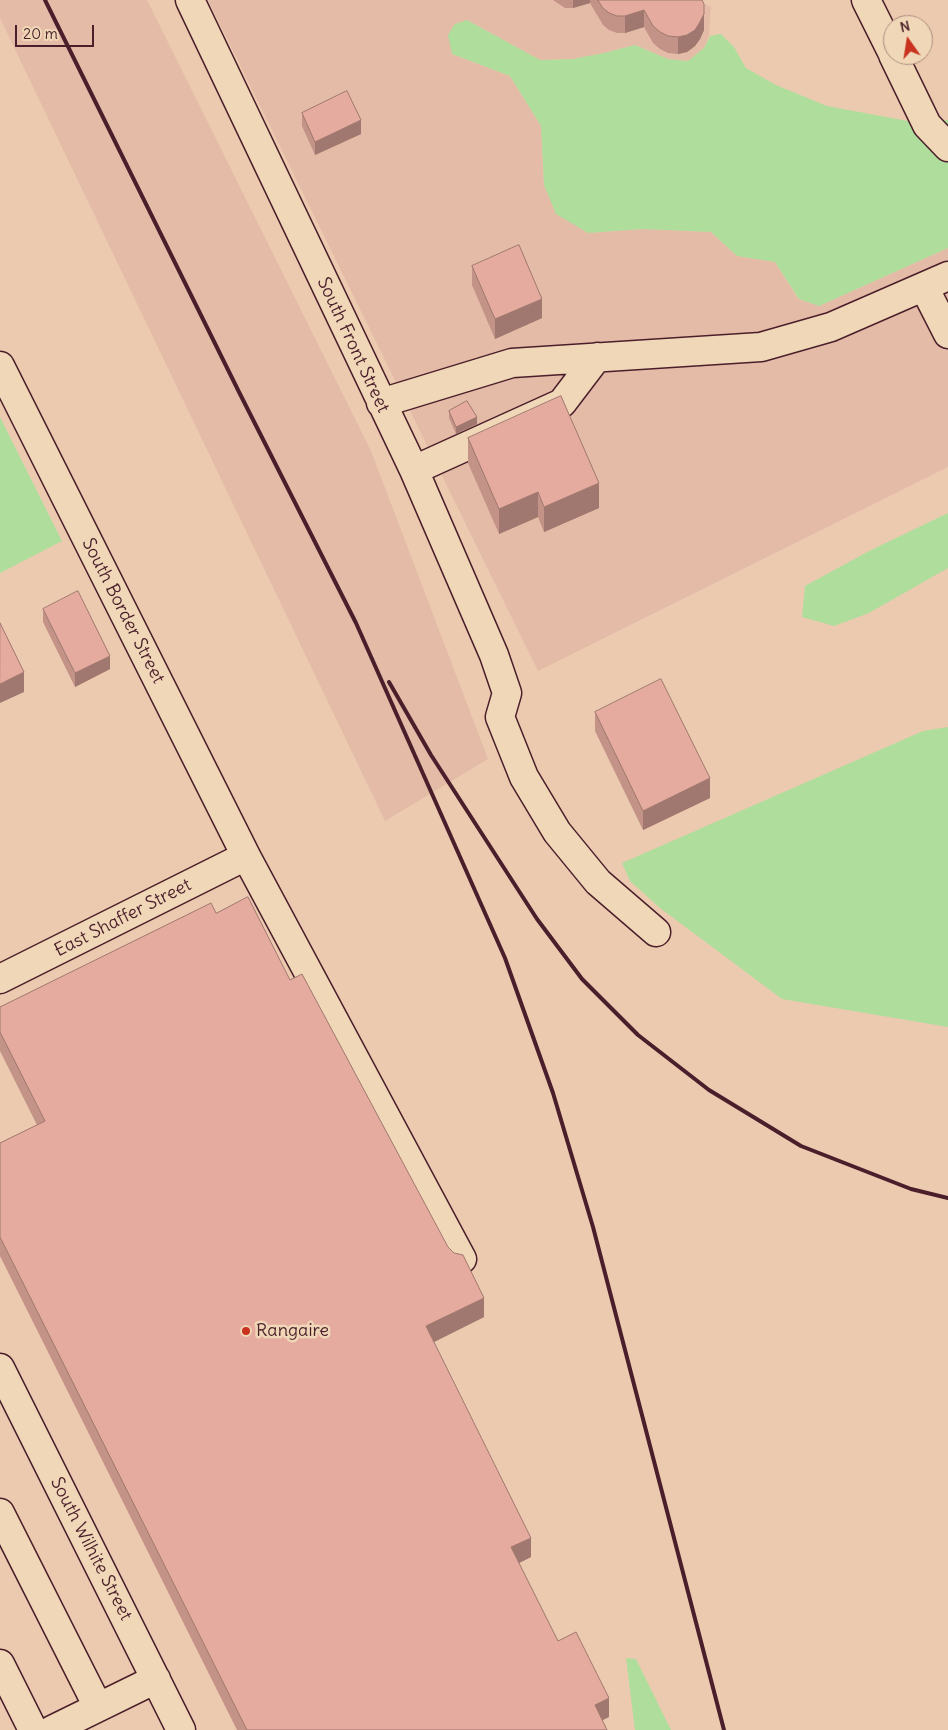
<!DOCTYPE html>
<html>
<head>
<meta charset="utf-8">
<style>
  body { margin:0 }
  #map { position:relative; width:948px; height:1730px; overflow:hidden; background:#eccab0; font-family:Delius,sans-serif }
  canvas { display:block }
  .north { position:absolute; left:883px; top:15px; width:50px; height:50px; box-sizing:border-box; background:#f0d7b7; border:1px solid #ae8d7f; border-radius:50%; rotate:347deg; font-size:14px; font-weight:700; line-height:20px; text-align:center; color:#4a1f2b }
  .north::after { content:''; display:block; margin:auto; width:18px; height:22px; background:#c8321e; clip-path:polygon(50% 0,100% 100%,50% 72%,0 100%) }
  .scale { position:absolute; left:15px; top:25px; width:79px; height:22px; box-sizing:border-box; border:2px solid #4a1f2b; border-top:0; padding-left:6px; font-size:15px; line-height:18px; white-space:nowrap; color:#4a1f2b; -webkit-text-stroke:4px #f0d7b7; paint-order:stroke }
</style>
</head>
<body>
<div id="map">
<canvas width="948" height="1730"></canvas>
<div class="north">N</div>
<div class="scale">20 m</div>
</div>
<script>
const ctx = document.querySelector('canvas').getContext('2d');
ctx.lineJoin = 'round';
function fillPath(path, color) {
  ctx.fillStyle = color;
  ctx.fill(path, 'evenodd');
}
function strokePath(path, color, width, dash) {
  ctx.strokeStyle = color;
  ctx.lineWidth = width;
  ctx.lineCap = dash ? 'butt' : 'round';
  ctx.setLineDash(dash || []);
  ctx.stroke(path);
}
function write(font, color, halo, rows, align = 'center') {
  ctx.font = font + ' Delius,sans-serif';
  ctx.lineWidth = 5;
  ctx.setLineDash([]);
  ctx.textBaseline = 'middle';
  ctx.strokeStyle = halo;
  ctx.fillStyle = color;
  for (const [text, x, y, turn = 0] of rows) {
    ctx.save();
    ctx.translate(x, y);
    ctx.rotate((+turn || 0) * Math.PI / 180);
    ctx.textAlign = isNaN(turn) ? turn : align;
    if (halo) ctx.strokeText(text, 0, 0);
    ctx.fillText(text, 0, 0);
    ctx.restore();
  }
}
const built = new Path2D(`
  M0,0H147L371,451L488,759L385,821L0,18Z
  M208,0H697L711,7L709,36L704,48L688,61L668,59L635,45L604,53L573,59L540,60L467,20L452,54L510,76L541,126L544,185L588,233L643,229L711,232L737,256L775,262L798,299L819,306L948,248V467L538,671Z`);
const green = new Path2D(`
  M467,20L540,60L573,59L604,53L635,45L668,59L688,61L704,48L710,36L721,34L734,47L746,68L776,85L827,106L913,122L948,120V248L819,306L799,299L775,262L737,256L711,232L643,229L588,233L556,214L544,185L541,126L510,76L452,54L448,35L455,24Z
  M0,417L62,541L0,573Z
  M948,513V568L869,613L834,626L802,617L805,586L869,551Z
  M948,727V1027L782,999L660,908L630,881L622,863L923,731Z
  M626,1658L636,1659L671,1730H635Z`);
const minor = new Path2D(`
  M190,0L414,470L494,655L507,693L500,717L524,777L557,832L598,882L656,932
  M866,0L893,54
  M893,55L927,125L948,147
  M924,287L948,334
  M0,366L246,856L462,1259
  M381,403L512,363L761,347L831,327L948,276
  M414,470L562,403L597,357
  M0,979L246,856
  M0,1368L181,1730
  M0,1513L98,1707
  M0,1664L33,1730
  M52,1730L156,1679`);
const rail = new Path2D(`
  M45,0L240,394L356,623L505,958L553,1093L593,1227L724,1730
  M389,682L431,755L537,919L582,979L638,1035L709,1090L801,1146L911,1189L948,1198`);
const wall = new Path2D(`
  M553,0H702L704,30L700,39L695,46L687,52L678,54L668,53L660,49L653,43L644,27L625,33H617L609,30L603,25L590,3L573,8H565Z
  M302,113L361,134L315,155L302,126Z
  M472,266L542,318L495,339L472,285Z
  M449,411L477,424L456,434L449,418Z
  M468,438L599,508L544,532L538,517L499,534L468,463Z
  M43,609L110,669L75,687L43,622Z
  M595,712L710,798L643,830L595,731Z
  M216,913L290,980L484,1317L434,1342L531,1557L519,1563L558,1641L609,1717L602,1720L607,1730H237L0,1256V1143L37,1125L0,1051V1007Z`);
const shadedWall = new Path2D(`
  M573,0H590V3L573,8Z
  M704,4V30L700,39L695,46L687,52L678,54V37Z
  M644,10V27L625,33V16Z
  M361,120V134L315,155V142Z
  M542,299V318L495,339V319Z
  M477,417V424L456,434V427Z
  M599,483V508L544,532V507Z
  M538,492V517L499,534V509Z
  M110,656V669L75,687V673Z
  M24,672V692L0,703V684Z
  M710,778V798L643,830V811Z
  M484,1298V1317L426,1346V1326Z
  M531,1538V1557L511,1567V1547Z
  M609,1698V1717L595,1724V1705Z`);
const building = new Path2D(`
  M598,0H702L704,4V14L700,22L695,30L687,35L678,37L668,36L660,32L653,26L644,10L625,16H617L609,13L603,8Z
  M347,91L361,120L315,142L302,113Z
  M519,245L542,299L495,319L472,266Z
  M561,396L599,483L544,507L538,492L499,509L468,438Z
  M467,401L477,417L456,427L449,411Z
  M78,591L110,656L75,673L43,609Z
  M0,623L24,672L0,684Z
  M661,679L710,778L643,811L595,712Z
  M248,897L290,980L302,974L448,1247L454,1253L463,1255L484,1298L426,1326L531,1538L511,1547L558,1641L576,1632L609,1698L595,1705L607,1730H247L0,1237V1143L45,1121L0,1032V1007L211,903L216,913Z`);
const markers = [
  [246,1331,5,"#c8321e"]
];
const streetNames = [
  ["South Front Street",353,345,65],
  ["South Border Street",123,611,63],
  ["East Shaffer Street",123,918,-27],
  ["South Wilhite Street",91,1549,63]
];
const poiNames = [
  ["Rangaire",256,1331]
];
fillPath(built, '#e4bba6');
fillPath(green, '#afdd9c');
strokePath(minor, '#4a1f2b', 31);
strokePath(minor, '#f0d7b7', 28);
strokePath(rail, '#4a1f2b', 4);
fillPath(wall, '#c49388');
fillPath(shadedWall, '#a0786f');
fillPath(building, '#e4ab9e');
strokePath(building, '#a0786f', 1);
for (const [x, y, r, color] of markers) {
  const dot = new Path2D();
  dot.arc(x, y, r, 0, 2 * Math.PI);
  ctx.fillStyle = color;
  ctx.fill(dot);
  strokePath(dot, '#f0d7b7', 2);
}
write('18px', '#4a1f2b', '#f0d7b7', streetNames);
write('18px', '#4a1f2b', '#f0d7b7', poiNames, 'left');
</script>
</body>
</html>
